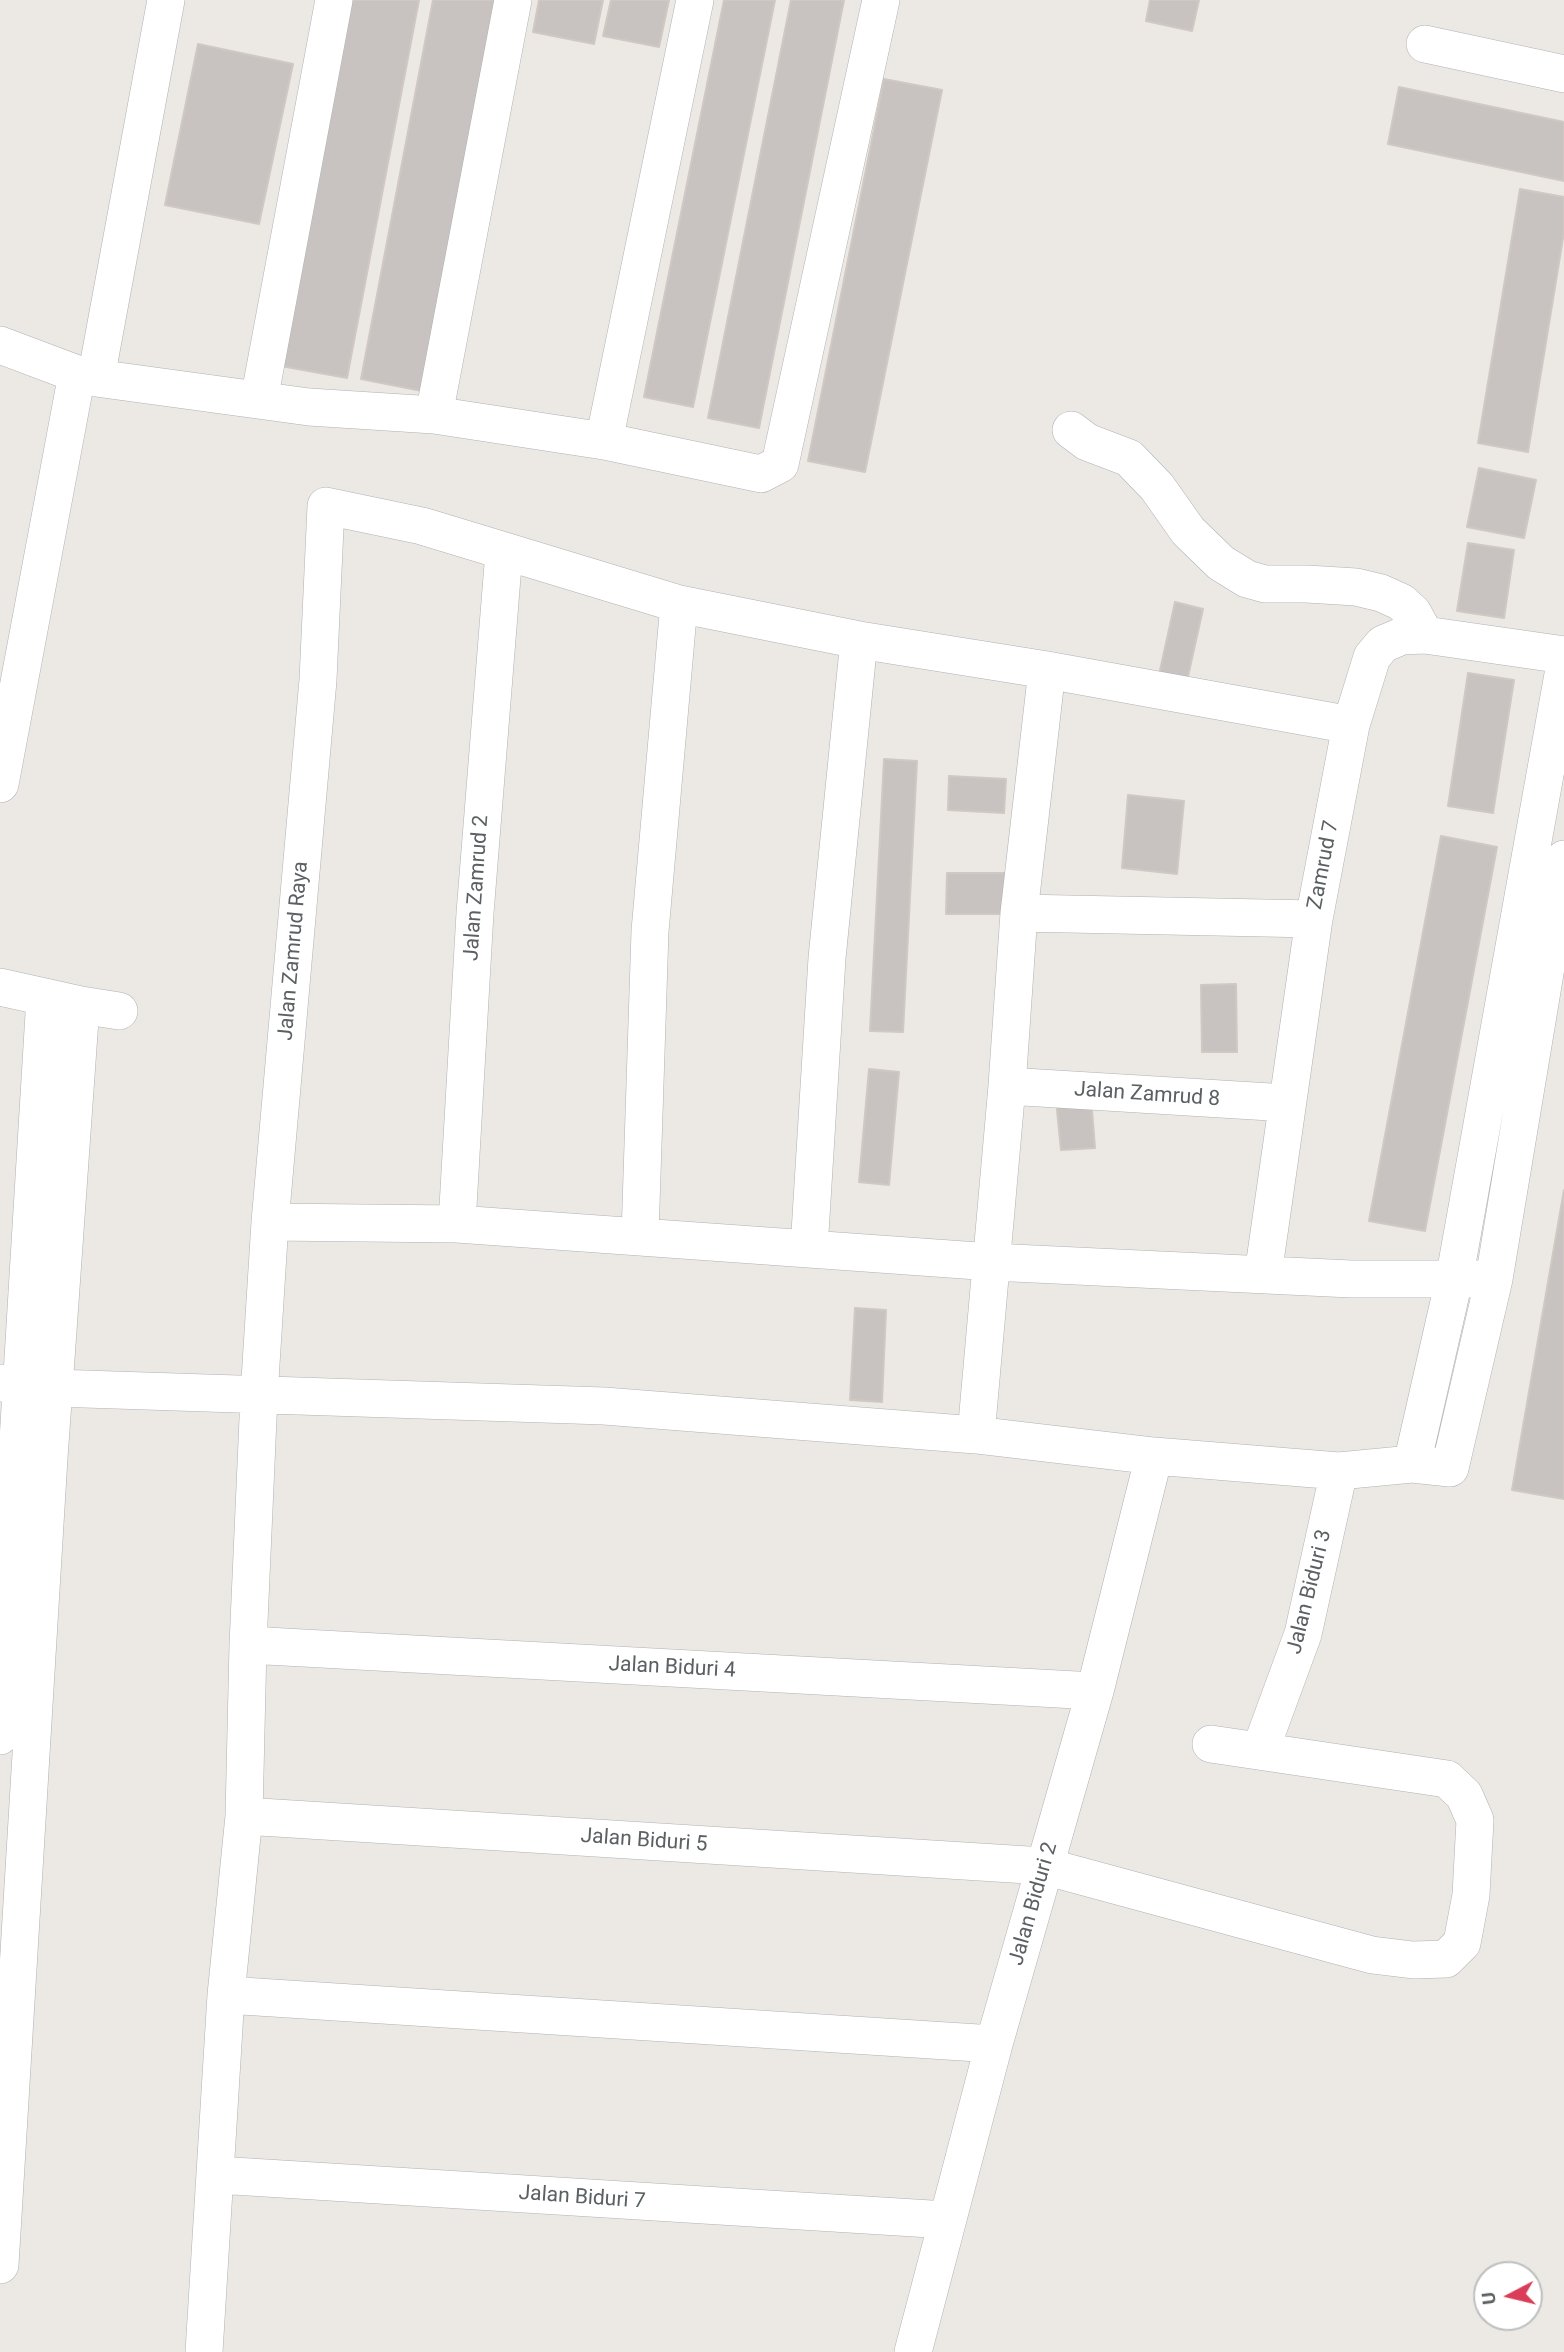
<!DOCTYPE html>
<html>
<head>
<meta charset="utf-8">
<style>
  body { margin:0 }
  #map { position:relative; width:1564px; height:2352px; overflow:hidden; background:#ece8e3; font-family:Roboto,sans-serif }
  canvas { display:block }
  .north { position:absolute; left:1473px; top:2261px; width:70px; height:70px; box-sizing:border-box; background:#fff; border:2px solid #bdbfc0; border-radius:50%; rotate:263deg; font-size:19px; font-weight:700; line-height:28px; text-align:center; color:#5b6062 }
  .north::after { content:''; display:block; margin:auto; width:24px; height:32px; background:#d93d57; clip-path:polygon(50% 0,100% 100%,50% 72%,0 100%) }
</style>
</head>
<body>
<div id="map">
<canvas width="1564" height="2352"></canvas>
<div class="north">U</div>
</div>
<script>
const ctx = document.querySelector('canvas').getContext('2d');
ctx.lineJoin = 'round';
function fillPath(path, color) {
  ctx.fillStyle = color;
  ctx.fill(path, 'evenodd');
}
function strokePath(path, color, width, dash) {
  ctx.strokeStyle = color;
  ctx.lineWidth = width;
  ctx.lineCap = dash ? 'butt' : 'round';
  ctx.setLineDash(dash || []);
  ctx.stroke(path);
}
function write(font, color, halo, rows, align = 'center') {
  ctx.font = font + ' Roboto,sans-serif';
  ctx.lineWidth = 5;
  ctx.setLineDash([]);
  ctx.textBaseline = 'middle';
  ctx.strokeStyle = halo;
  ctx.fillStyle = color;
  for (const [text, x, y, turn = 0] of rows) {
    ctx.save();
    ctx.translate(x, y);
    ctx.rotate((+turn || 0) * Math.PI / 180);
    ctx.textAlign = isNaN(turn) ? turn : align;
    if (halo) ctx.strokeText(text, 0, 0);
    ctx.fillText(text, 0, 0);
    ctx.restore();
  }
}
const building = new Path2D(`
  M351,0H419L347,378L281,366Z
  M433,0H501L427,392L361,379Z
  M539,0H603L594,44L533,32Z
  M611,0H669L659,47L603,36Z
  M724,0H775L693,407L644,397Z
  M791,0H844L759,428L708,418Z
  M1150,0H1199L1192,31L1146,21Z
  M198,44L293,64L259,224L165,205Z
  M884,79L942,90L865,472L808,461Z
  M1399,87L1564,122V181L1388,144Z
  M1520,189L1564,197V232L1528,452L1478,443Z
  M1479,468L1536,480L1524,538L1467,527Z
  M1468,543L1514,550L1504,618L1457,611Z
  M1175,602L1203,609L1187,681L1159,675Z
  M1468,673L1514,680L1493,813L1448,806Z
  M884,759L917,761L903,1032L870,1031Z
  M949,776L1006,779L1004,813L948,810Z
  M1128,795L1184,801L1177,874L1122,868Z
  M1441,836L1497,847L1425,1231L1369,1221Z
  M947,873H1008V914H946Z
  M1236,984L1237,1052H1202L1201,985Z
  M869,1069L899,1072L889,1185L859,1182Z
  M1091,1097L1095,1148L1061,1150L1056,1100Z
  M1564,1190V1499L1512,1490Z
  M855,1308L886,1310L882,1402L850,1400Z`);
const street = new Path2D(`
  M1425,44L1564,74
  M0,345L77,374L96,378L309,407L434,415L604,441L761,474L780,464L881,0
  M96,378L166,0
  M259,400L334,0
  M434,415L513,0
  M1071,430L1087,442L1129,458L1157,487L1188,531L1221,563L1247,579L1265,584H1307L1356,587L1381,593L1401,602L1413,613L1425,635
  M604,441L695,0
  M0,784L77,374
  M1019,913L1314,919
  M0,987L81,1005L119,1011
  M1007,1086L1287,1103
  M270,1222L457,1224L992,1262L1351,1279H1494
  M457,1224L475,913L504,552
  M640,1236L650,931L679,604
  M809,1249L827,958L859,640
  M1263,1275L1314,919L1351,725L1372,657L1383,644L1402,636L1425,635L1564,655
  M0,1383L54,1388L604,1406L976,1435L1154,1456L1339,1471L1412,1464L1450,1468L1494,1279L1564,859
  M976,1435L1007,1086L1019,913L1047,670
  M1412,1464L1454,1280L1564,669
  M248,1645L1095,1691
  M0,1736L45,997
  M1260,1751L1303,1634L1339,1471
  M244,1816L1044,1866L1372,1955L1413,1960L1446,1959L1462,1943L1471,1895L1475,1820L1464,1795L1447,1779L1211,1744
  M226,1995L994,2044
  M217,2175L947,2220
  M0,2265L49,1458L81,1005
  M204,2352L226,1995L244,1816L248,1645L259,1396L270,1222L318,680L326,506L422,526L679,604L859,640L1047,670L1351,725
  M913,2352L994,2044L1095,1691L1154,1456`);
const streetNames = [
  ["Zamrud 7",1324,865,-79],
  ["Jalan Zamrud 2",477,888,-86],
  ["Jalan Zamrud Raya",294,951,-85],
  ["Jalan Zamrud 8",1147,1095,4],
  ["Jalan Biduri 3",1310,1592,-76],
  ["Jalan Biduri 4",672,1668,3],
  ["Jalan Biduri 5",644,1841,4],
  ["Jalan Biduri 2",1034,1904,-74],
  ["Jalan Biduri 7",582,2198,4]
];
fillPath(building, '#c8c3c0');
strokePath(building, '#d0c8c2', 2);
strokePath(street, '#aeb2b4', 38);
strokePath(street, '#fff', 37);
write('21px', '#5b6062', '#fff', streetNames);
</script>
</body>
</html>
